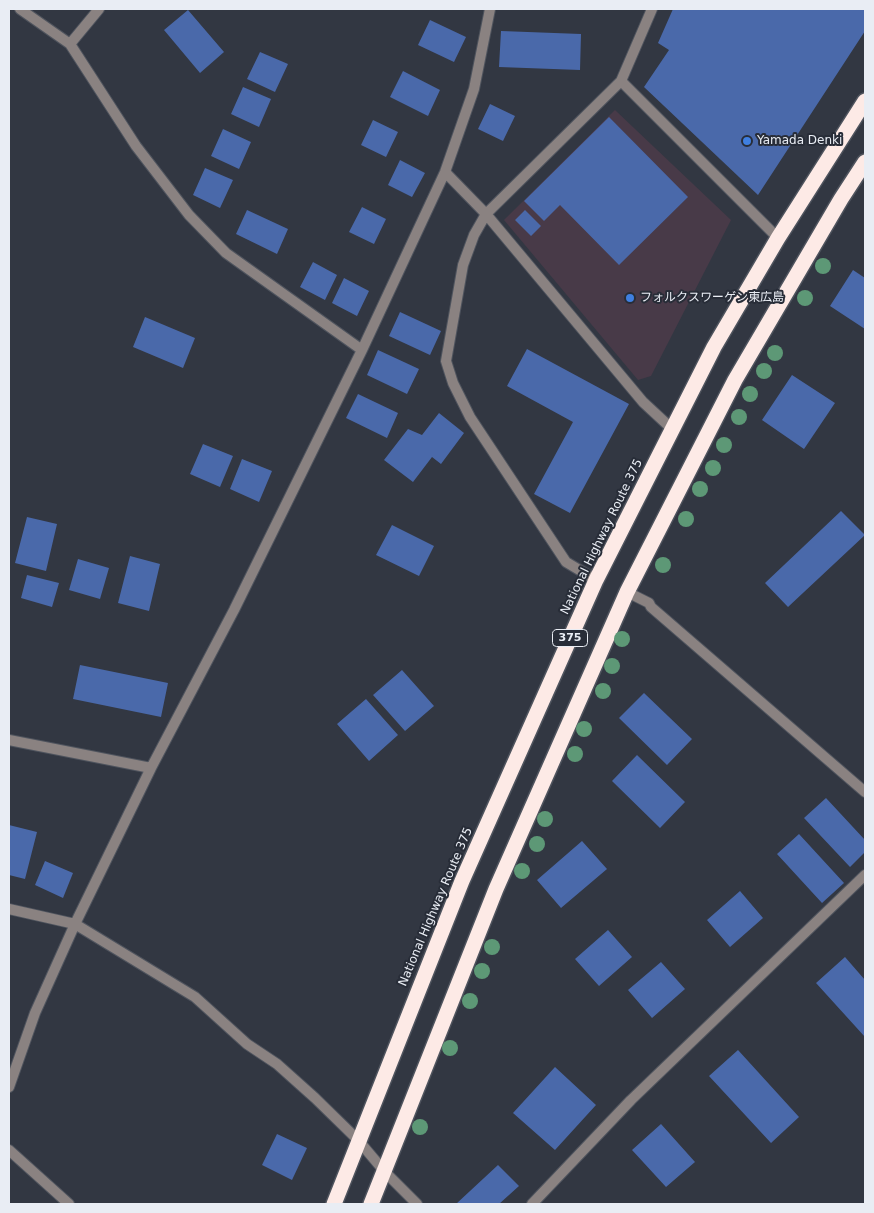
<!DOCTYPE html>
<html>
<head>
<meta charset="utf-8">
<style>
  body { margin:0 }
  #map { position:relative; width:874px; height:1213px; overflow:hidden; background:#323742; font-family:"DejaVu Sans",sans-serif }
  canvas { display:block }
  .frame { position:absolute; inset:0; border:10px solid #e9edf4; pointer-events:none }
</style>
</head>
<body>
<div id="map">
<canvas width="874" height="1213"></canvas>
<div class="frame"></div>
</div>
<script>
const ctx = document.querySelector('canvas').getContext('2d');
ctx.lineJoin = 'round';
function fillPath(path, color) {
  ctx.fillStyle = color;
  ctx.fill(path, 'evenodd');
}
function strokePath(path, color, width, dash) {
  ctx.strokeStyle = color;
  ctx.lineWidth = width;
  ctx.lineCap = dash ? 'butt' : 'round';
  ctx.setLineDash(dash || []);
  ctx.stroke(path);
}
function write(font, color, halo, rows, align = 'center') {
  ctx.font = font + ' "DejaVu Sans","Noto Sans JP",sans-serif';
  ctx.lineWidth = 4;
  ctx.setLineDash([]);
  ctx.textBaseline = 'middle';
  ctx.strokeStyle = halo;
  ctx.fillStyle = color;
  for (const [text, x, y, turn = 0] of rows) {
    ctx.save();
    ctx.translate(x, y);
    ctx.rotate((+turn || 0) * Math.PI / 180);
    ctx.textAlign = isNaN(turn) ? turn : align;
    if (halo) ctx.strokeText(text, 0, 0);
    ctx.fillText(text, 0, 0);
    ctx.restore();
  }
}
const commercial = new Path2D(`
  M615,110L731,220L651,376L638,380L504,220Z`);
const building = new Path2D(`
  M673,9H865V31L758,195L644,87L669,50L658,43Z
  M188,10L224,52L200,73L164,30Z
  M430,20L466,37L454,62L418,45Z
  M501,31L581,34L580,70L499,67Z
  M260,52L288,64L275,92L247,79Z
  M403,71L440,90L428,116L390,97Z
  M243,87L271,99L259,127L231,114Z
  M490,104L515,116L503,141L478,129Z
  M609,117L688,197L619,265L560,205L544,221L524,201Z
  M373,120L398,132L386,157L361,145Z
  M223,129L251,142L239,169L211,156Z
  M400,160L425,173L412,197L388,185Z
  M205,168L233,180L220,208L193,195Z
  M362,207L386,219L374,244L349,232Z
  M247,210L288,229L277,254L236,234Z
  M525,210L541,226L531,236L515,220Z
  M313,262L337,275L325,300L300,287Z
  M853,270L865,278V329L830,306Z
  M344,278L369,291L357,316L332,303Z
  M400,312L441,331L430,355L389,336Z
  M145,317L195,338L183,368L133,347Z
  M527,349L629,404L570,513L534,494L573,422L507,386Z
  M378,350L419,369L407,394L367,375Z
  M792,375L835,403L804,449L762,420Z
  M358,394L398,413L387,438L346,418Z
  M439,413L464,433L441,464L432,457L413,482L384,460L408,429L422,435Z
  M203,444L233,456L220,487L190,474Z
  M242,459L272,471L259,502L230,489Z
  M841,511L865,535L788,607L765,583Z
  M27,517L57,524L46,571L15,563Z
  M392,525L434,546L419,576L376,555Z
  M130,556L160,564L149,611L118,603Z
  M78,559L109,568L100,599L69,590Z
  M27,575L59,583L52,607L21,598Z
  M80,665L168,683L161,717L73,699Z
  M402,670L434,706L405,731L373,695Z
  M644,693L692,739L667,765L619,718Z
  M366,699L398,735L369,761L337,724Z
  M637,755L685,802L660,828L612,781Z
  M826,798L865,840V852L850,867L804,818Z
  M9,825L37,832L25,879L9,875Z
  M799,834L844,883L822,903L777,854Z
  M582,841L607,869L561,908L537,880Z
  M45,861L73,873L63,898L35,885Z
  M740,891L763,918L730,947L707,920Z
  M608,930L632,957L599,986L575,959Z
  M845,957L865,980V1037L816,983Z
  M661,962L685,989L652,1018L628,990Z
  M738,1050L799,1117L771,1143L709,1076Z
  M555,1067L596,1105L555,1150L513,1113Z
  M661,1124L695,1162L666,1187L632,1150Z
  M277,1134L307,1148L292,1180L262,1165Z
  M498,1165L519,1186L499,1204H456Z`);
const street = new Path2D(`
  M20,9L70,44L136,146L189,215L226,253L362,350
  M652,9L621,81L778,238
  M70,44L99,9
  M445,172L486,214L643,402L671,428
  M596,580L566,562L470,417L453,383L446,361L463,265L474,235L486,214L621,81
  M627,592L649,603L651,607L865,792
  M9,740L151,768
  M9,909L75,924L195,997L247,1044L277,1064L315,1098L358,1140L385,1172L417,1204
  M9,1087L35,1013L75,924L151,768L234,610L362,350L445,172L474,89L490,9
  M9,1150L69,1204
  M532,1204L631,1100L865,875`);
const highway = new Path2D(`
  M334,1204L462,881L596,580L714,347L778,238L865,101
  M371,1204L496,889L627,592L735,380L841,199L865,162`);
const trees = [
  [823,266],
  [805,298],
  [775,353],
  [764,371],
  [750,394],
  [739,417],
  [724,445],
  [713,468],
  [700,489],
  [686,519],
  [663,565],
  [622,639],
  [612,666],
  [603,691],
  [584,729],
  [575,754],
  [545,819],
  [537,844],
  [522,871],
  [492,947],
  [482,971],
  [470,1001],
  [450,1048],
  [420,1127]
];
const markers = [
  [747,141,5,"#3f7fe0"],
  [630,298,5,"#3f7fe0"]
];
const shields = [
  [570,638,35]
];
const shieldNames = [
  ["375",570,638]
];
const poiNames = [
  ["Yamada Denki",757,141],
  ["フォルクスワーゲン東広島",640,298]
];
const streetNames = [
  ["National Highway Route 375",602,537,-64],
  ["National Highway Route 375",436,907,-67]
];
fillPath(commercial, '#483a48');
fillPath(building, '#4a69aa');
strokePath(street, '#4f545e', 12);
strokePath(highway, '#4f545e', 18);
strokePath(street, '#8a8281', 10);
strokePath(highway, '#fdeae6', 15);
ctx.fillStyle = '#5d9876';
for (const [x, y] of trees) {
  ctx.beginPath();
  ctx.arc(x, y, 8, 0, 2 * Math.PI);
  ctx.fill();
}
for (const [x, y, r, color] of markers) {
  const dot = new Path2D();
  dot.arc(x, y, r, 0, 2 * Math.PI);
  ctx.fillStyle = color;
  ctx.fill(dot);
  strokePath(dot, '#282d38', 2);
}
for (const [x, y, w] of shields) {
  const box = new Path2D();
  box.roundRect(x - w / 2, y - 8.5, w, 17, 4);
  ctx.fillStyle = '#282d38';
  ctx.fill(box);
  strokePath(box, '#e9edf4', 1);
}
write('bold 11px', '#e9edf4', null, shieldNames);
write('12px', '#e9edf4', '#282d38', poiNames, 'left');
write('12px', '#e9edf4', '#282d38', streetNames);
</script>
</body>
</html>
